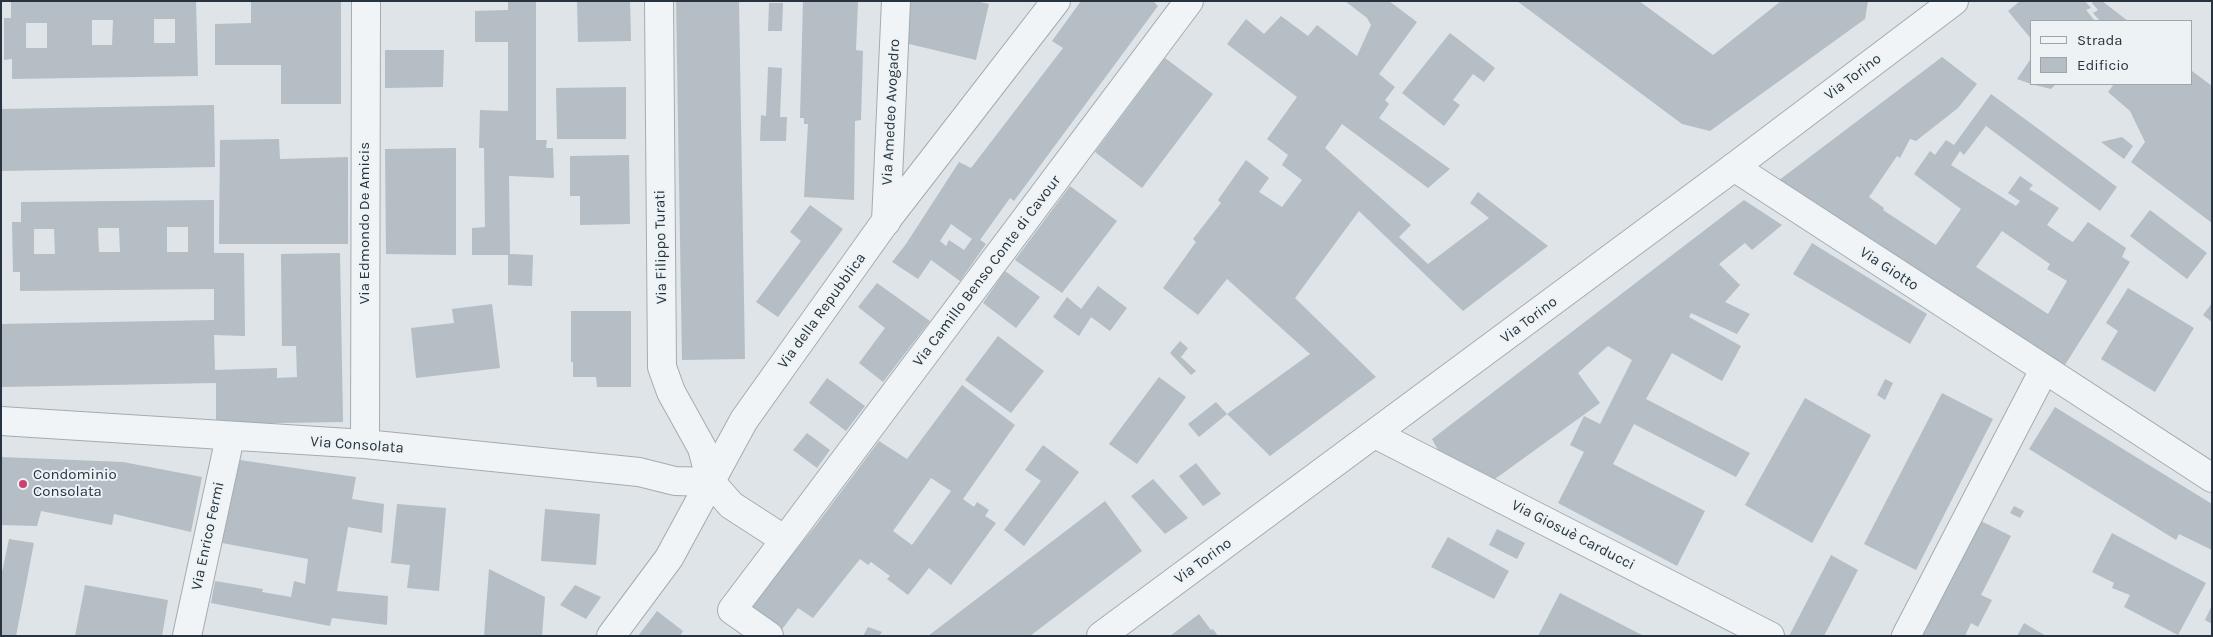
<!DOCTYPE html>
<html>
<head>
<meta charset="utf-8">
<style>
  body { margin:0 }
  #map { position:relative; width:2213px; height:637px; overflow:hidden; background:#dee4e8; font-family:Karla,sans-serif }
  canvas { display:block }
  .frame { position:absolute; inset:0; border:2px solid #27343f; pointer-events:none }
  .legend { position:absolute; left:2030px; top:20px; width:162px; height:65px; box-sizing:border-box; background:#edf2f5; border:1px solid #9ea6ac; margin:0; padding:6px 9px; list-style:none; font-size:15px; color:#27343f }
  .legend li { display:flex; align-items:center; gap:10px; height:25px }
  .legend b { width:25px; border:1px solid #9ea6ac }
</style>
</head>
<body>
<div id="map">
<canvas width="2213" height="637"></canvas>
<div class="frame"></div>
<ul class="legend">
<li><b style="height:6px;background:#f1f4f6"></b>Strada</li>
<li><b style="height:14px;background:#b5bec5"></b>Edificio</li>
</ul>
</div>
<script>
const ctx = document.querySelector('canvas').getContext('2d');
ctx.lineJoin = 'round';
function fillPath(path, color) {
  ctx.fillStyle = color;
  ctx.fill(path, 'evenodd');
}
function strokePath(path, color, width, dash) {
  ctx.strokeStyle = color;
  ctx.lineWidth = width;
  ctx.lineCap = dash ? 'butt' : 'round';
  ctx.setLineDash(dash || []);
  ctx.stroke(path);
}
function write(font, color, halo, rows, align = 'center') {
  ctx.font = font + ' Karla,sans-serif';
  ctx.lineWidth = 4;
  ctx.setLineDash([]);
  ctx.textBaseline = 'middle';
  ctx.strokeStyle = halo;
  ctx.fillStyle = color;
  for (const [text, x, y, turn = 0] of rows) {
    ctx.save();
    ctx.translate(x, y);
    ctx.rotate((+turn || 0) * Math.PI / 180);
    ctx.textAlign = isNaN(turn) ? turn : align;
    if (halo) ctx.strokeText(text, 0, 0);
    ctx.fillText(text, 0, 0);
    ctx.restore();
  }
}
const building = new Path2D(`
  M11,1H196L198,76L12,79V59L4,60V18H11ZM154,19H175V43H154ZM92,20H113L112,45H92ZM26,23H47V48H26Z
  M251,1H341V104H281V65H215V24L251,23Z
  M508,1H536V140H547L546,148H553L554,178L509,176L510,254L533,255L532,286L508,285V255H472V228L485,227L484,148H479L480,110L508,111V42H475V11L508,10Z
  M577,1H630L631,41L578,42Z
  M676,1H739L745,359L682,360Z
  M803,1H858L856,50L863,51L861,120L855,121L854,200L804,197L808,124H804V118H800Z
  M907,1H975L989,4L976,60L905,43Z
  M1081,1H1153L1158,6L1014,201L1010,198L980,240L986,244L960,281L931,260L918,279L892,262L906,244L959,162L971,168L1063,48L1052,41ZM951,224L972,239L964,250L949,240L946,246L940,241Z
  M1345,1H1389L1417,22L1379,74L1395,87L1385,100L1389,104L1379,118L1450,169L1428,188L1342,124L1325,148L1411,225L1399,237L1428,264L1489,218L1470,203L1478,192L1548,246L1463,311L1359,211L1295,298L1376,377L1270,456L1227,414L1310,354L1227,279L1198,315L1163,288L1196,242L1193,239L1221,203L1218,200L1246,160L1269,178L1259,192L1282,207L1302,180L1282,165L1288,155L1267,139L1297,97L1227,44L1246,19L1264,34L1281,16L1308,36L1317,25L1357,56L1371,25L1367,18Z
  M1517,1H1639L1713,55L1781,1H1868L1865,19L1710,131L1682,124Z
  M2020,1H2085L2091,8L2086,10L2095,21H2032V40L2008,11Z
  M2093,1H2102L2128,21H2100L2093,13L2098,10L2092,3Z
  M769,3H783L782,31H768Z
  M1450,33L1495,68L1484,82L1473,74L1453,100L1460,105L1444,126L1402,93Z
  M385,50H444L443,87L385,88Z
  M1942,57L1977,84L1958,108L1916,141L1910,139L1900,158L1897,156L1869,197L1884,208L1883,210L1936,245L1961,209L1914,174L1930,151L1935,155L1946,140L1954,145L1991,94L2117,187L2100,211L1986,126L1964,155L1960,151L1951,165L2016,206L2020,201L2008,193L2020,176L2033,185L2029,189L2059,208L2047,225L2066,238L2073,242L2088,222L2126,248L2122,257L2130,262L2063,368L1774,184ZM2002,231L2050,264L2047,269L2067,281L2048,314L1976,267Z
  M2032,57V84H2056L2051,89L2031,84L2017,79Z
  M1165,58L1213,94L1142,188L1095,152Z
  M768,67L782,68L780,117H787L786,141H760L761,115L766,116Z
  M2192,71L2212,86V223L2131,162L2145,142L2130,111L2108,92L2114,84H2192Z
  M626,87V139H557L556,88Z
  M214,105L215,167L1,171V109Z
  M2122,137L2133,146L2124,159L2101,142Z
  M279,139L280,159L348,157V244H219L220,140Z
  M456,148V255L386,254L385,149Z
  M629,155L630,224L580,225V196H570V156Z
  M1070,186L1117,221L1062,293L1015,260Z
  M214,200V253H244L245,336L214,335L215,370L277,368V378L297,377L296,346H282L281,254L340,253L343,422L216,424V383L1,387V324L214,320V289L20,291V272H13L12,222H21V202ZM167,227H188V252H167ZM98,228H119L120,252H99ZM34,229H54L55,254H34Z
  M1744,200L1782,225L1752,250L1745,243L1719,264L1740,285L1725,302L1750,314L1737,334L1691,313L1689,317L1741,346L1722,381L1672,353L1646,399L1750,453L1736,477L1634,424L1613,464L1705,511L1677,566L1558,503L1584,452L1570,445L1584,416L1600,424L1632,360L1608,346L1578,373L1600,403L1495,479L1438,450L1432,439Z
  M810,205L843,229L778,317L756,302L801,241L790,232Z
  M2150,210L2207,253L2187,279L2130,236Z
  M1812,243L1927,314L1910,344L1793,274Z
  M1005,271L1040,297L1016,328L983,303Z
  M877,283L930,321L883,382L859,363L885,328L858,307Z
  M1098,286L1127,308L1110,331L1091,317L1079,336L1053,317L1067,297L1081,309Z
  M2128,288L2194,328L2155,392L2101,359L2118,331L2106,323Z
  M2212,303V322L2203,315Z
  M492,304L500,368L416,378L411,328L454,323L452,309Z
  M571,311H631V387H597L596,377H573V362H571Z
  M998,336L1044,371L1011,413L965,380Z
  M1180,341L1188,348L1181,357L1196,371L1191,375L1170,353Z
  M1159,377L1186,397L1137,464L1109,444Z
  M827,378L865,406L846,431L809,403Z
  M1885,379L1893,383L1885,400L1877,395Z
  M962,385L1015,425L963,499L974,507L977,502L989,510L985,516L996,523L951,585L929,568L908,595L887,579L890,576L871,562L868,565L860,559L813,618L798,608L780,632L750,607L817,524L879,441L907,459ZM931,478L951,491L912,545L893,531Z
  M1942,393L1993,419L1916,570L1864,544Z
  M1805,398L1871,435L1812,543L1745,505Z
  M1216,402L1227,414L1199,437L1188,424Z
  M2055,407L2212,504V550L2179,534L2176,540L2029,449Z
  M807,433L830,450L817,468L793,450Z
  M1043,445L1079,472L1024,546L1004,530L1041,481L1025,470Z
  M1,457L123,462L202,477L191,532L114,514L112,525L41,511L37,526L1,525Z
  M240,460L356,477L352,499L384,504L382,533L348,527L337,591L388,596L387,625L332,618L330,626L211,603L215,581L263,589L262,592L291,597L294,581L305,584L308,559L222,543Z
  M1196,463L1221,494L1203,506L1179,476Z
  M1153,479L1188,518L1165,534L1131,496Z
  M1105,501L1142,551L1030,636H928Z
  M397,504L446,508L439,591L407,588L410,565L391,563Z
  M2014,506L2024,511L2020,518L2010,513Z
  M545,509L600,514L596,565L541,561Z
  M1979,520L2011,536L1981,595L1992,600L1978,627L1971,623L1965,636H1921Z
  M1497,529L1525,543L1517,559L1489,545Z
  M2112,533L2206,583L2178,635L2124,607L2130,595L2112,588L2114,583L2092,572Z
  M1448,537L1509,571L1494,599L1431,567Z
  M9,539L34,543L16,636H1V577Z
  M1831,555L1858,570L1824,636H1789Z
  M489,569L545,597L542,636H484Z
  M85,585L168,600L162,636H75Z
  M575,585L601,597L586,619L560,605Z
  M1560,593L1644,636H1538Z
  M2212,605V624L2205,620Z
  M657,611L683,631L680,636H638Z
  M1199,614L1211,630L1213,629L1218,636H1170Z
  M2024,623L2046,636H2017Z
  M868,627L882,632L879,636H863Z`);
const minor = new Path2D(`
  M659,1L662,367L671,392L702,448L711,482L731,505L785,540L732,610L769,636
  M1734,167L2212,478
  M886,222L896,1
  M1,421L365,444L639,472L675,481L711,482
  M1375,434L1770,636
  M365,444L366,1
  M785,540L1189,1
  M187,636L230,437
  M1906,636L2044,370`);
const tertiary = new Path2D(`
  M611,636L669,558L744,420L888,218L1056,1
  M1101,636L1734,167L1954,1`);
const markers = [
  [23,484,5,"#cf4070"]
];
const streetNames = [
  ["Via Torino",1853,77,-37],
  ["Via Amedeo Avogadro",891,112,-87],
  ["Via Edmondo De Amicis",365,223,-90],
  ["Via Filippo Turati",661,247,-91],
  ["Via Giotto",1889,269,33],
  ["Via Camillo Benso Conte di Cavour",987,271,-53],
  ["Via della Repubblica",822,311,-54],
  ["Via Torino",1529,320,-37],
  ["Via Consolata",357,445,4],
  ["Via Giosuè Carducci",1573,535,27],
  ["Via Enrico Fermi",208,536,-78],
  ["Via Torino",1203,561,-36]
];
const poiNames = [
  ["Condominio",33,475],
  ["Consolata",33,492]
];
fillPath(building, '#b5bec5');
strokePath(minor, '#a3acb2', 30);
strokePath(tertiary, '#a3acb2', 30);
strokePath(minor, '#f1f4f6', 28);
strokePath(tertiary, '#f1f4f6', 28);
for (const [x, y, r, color] of markers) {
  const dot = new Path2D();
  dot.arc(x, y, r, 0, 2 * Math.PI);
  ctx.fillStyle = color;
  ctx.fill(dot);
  strokePath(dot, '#edf2f5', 2);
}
write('15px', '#27343f', '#edf2f5', streetNames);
write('15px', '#27343f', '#edf2f5', poiNames, 'left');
</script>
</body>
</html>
